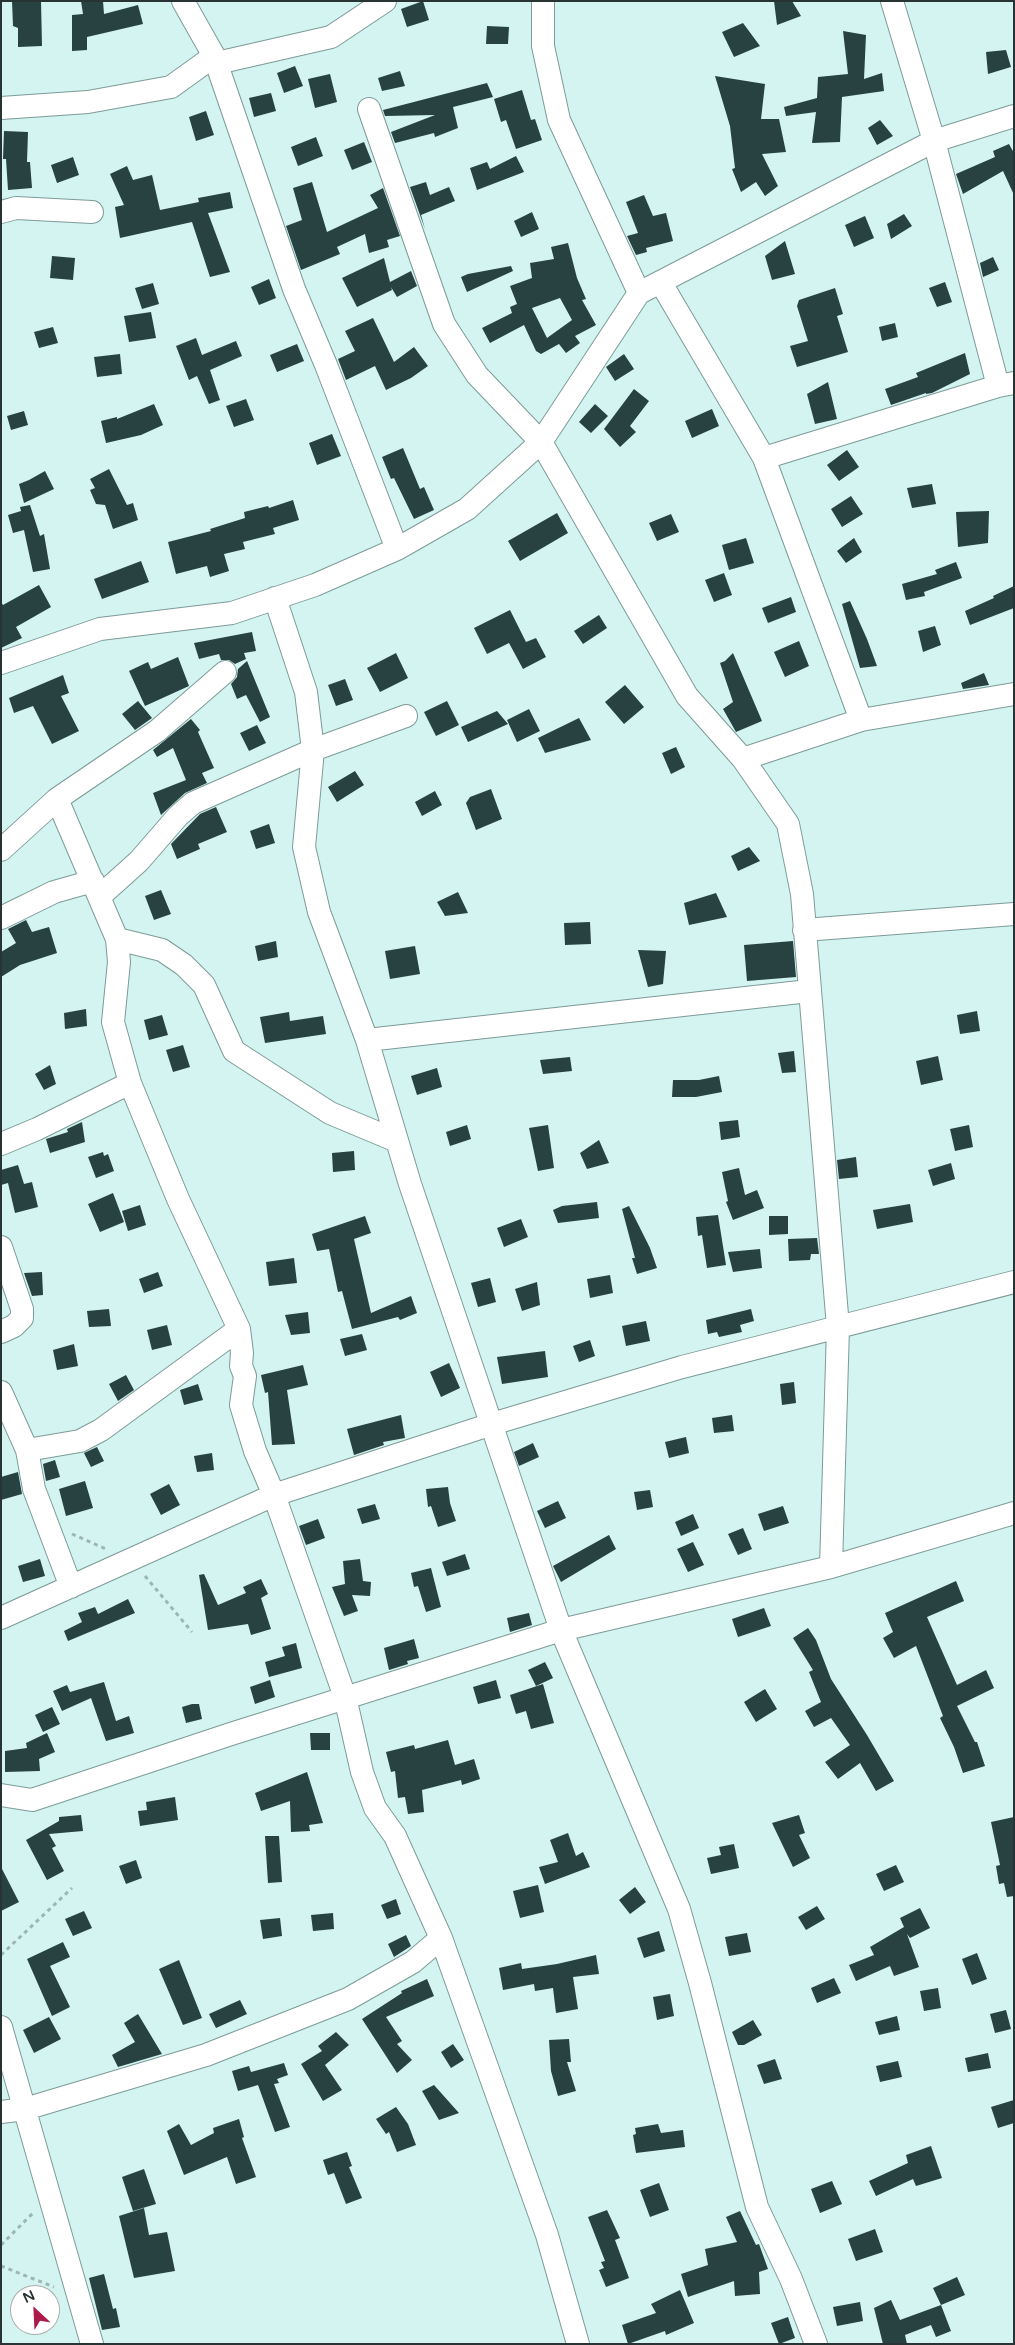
<!DOCTYPE html>
<html>
<head>
<meta charset="utf-8">
<style>
  body { margin:0 }
  #map { position:relative; width:1015px; height:2345px; overflow:hidden; background:#d4f4f1; font-family:"Varela Round",sans-serif }
  canvas { display:block }
  .frame { position:absolute; inset:0; border:2px solid #283433; pointer-events:none }
  .north { position:absolute; left:10px; top:2285px; width:50px; height:50px; box-sizing:border-box; background:#fff; border:1px solid #a9aead; border-radius:50%; rotate:335deg; font-size:14px; font-weight:700; line-height:20px; text-align:center; color:#283433 }
  .north::after { content:''; display:block; margin:auto; width:18px; height:22px; background:#ad1a4a; clip-path:polygon(50% 0,100% 100%,50% 72%,0 100%) }
</style>
</head>
<body>
<div id="map">
<canvas width="1015" height="2345"></canvas>
<div class="frame"></div>
<div class="north">N</div>
</div>
<script>
const ctx = document.querySelector('canvas').getContext('2d');
ctx.lineJoin = 'round';
function fillPath(path, color) {
  ctx.fillStyle = color;
  ctx.fill(path, 'evenodd');
}
function strokePath(path, color, width, dash) {
  ctx.strokeStyle = color;
  ctx.lineWidth = width;
  ctx.lineCap = dash ? 'butt' : 'round';
  ctx.setLineDash(dash || []);
  ctx.stroke(path);
}
const building = new Path2D(`
  M12,1H41L42,46L18,47V28L13,26Z
  M81,1H103L104,14L138,5L143,24L87,37V50L72,51V15L83,14Z
  M423,1L429,20L407,27L401,9Z
  M774,1H792L801,16L777,25Z
  M743,23L760,46L734,57L722,32Z
  M487,26L509,27L508,44H486Z
  M843,31L866,35L864,79L882,73L884,91L842,97L840,142L812,143L816,112L786,116L784,107L817,98L818,77L848,74Z
  M1006,50L1011,67L988,74L986,52Z
  M295,66L303,86L284,93L277,73Z
  M400,71L405,86L382,91L378,78Z
  M330,74L337,102L315,108L308,79Z
  M715,76L765,84L761,119H779L786,152L762,154L778,186L765,196L756,182L741,192L732,169L735,168L730,126Z
  M487,83L493,97L453,107L458,128L435,137L434,133L395,143L391,132L435,115L385,116L383,110Z
  M522,90L531,120L535,119L542,140L516,149L506,120L501,122L494,99Z
  M271,93L276,111L254,117L249,98Z
  M206,111L214,135L196,141L189,117Z
  M880,120L893,136L877,145L868,128Z
  M4,131L28,132L27,162H30L32,188L8,190L6,159H3Z
  M316,137L323,156L298,166L291,147Z
  M364,142L372,162L352,170L344,150Z
  M1009,144L1014,153V195L1003,171L963,194L956,174L995,157L993,151Z
  M516,156L524,172L477,190L470,168L487,162L490,169Z
  M73,157L79,175L57,183L51,165Z
  M127,166L133,180L152,175L160,210L199,202L198,198L230,192L233,208L208,213L230,272L210,277L192,222L120,238L115,207L124,205L110,174Z
  M312,182L327,232L378,208L370,195L383,188L400,236L387,240L389,247L369,253L365,234L337,247L340,254L301,270L286,226L302,220L293,188Z
  M426,182L430,195L449,187L455,201L421,215L425,229L410,187Z
  M644,195L653,216L666,213L673,241L646,248L647,252L636,255L627,236L638,233L626,202Z
  M532,212L539,229L521,237L514,221Z
  M904,214L912,226L891,239L887,224Z
  M865,216L874,238L854,247L845,225Z
  M785,241L795,274L772,280L765,256Z
  M568,243L577,278L586,299L582,300L596,325L575,336L580,343L566,353L559,344L541,354L536,351L524,325L490,343L482,328L512,313L510,307L517,304L510,286L532,278L530,263L554,259L551,247ZM560,298L572,320L547,338L532,308Z
  M52,256L75,258L73,280L50,278Z
  M993,257L999,270L983,277L980,263Z
  M384,258L390,282L411,271L417,286L397,297L391,287L392,290L357,307L342,278Z
  M511,266L513,271L467,292L461,277L468,274Z
  M269,279L276,298L259,305L251,287Z
  M945,282L952,302L937,307L929,288Z
  M153,283L159,304L142,309L135,288Z
  M835,288L843,314L837,316L848,352L797,367L790,346L808,341L797,306L799,300Z
  M151,312L156,338L129,342L124,316Z
  M373,318L394,362L414,347L428,366L411,378L386,390L375,366L346,380L338,359L355,351L345,331Z
  M895,323L898,337L882,341L879,327Z
  M53,327L58,343L39,348L34,332Z
  M196,338L202,355L236,341L242,356L210,370L220,400L209,404L197,376L189,380L176,346Z
  M297,344L304,361L277,372L270,355Z
  M965,353L970,374L932,393L926,394V393L891,405L885,389L918,377L916,373Z
  M120,354L122,374L97,377L94,357Z
  M624,354L634,369L615,381L606,367Z
  M828,382L837,419L815,424L807,394Z
  M634,389L649,401L630,426L636,432L620,447L604,429Z
  M246,399L254,420L234,427L226,406Z
  M154,404L163,425L141,435L106,443L101,421L117,417V419Z
  M595,404L608,416L591,433L579,422Z
  M712,409L719,426L692,438L685,421Z
  M24,411L28,425L11,430L7,416Z
  M332,434L341,456L317,465L309,443Z
  M403,448L420,489L424,487L434,510L414,519L394,478L391,479L382,457Z
  M847,450L859,467L839,481L827,465Z
  M109,469L127,505L133,503L138,520L113,529L105,505L96,504L90,490L95,488L90,479Z
  M45,471L54,489L24,503L19,484L29,480Z
  M932,484L936,504L912,508L907,488Z
  M851,496L863,514L842,527L831,509Z
  M293,500L299,520L273,528L275,534L243,542L245,549L224,554L229,571L210,577L207,566L176,574L168,542L211,531L210,529L245,518L244,512L268,506L269,508Z
  M30,505L40,536L44,534L50,569L33,572L24,530L13,533L8,515L21,511L20,507Z
  M989,511L988,543L958,547L956,512Z
  M557,513L568,533L520,561L508,541Z
  M671,514L679,532L657,541L649,523Z
  M746,538L754,563L729,570L722,545Z
  M854,538L862,552L846,563L837,551Z
  M141,561L149,582L102,599L94,579Z
  M956,562L962,578L924,592L925,596L906,600L902,584L937,574L935,570Z
  M724,573L732,595L714,602L705,580Z
  M39,585L51,607L16,627L22,638L1,648V602L3,605Z
  M1014,586V608L970,625L965,611L994,598L993,596Z
  M791,597L796,612L768,623L762,608Z
  M850,601L867,639L877,666L860,668L842,604Z
  M510,610L526,642L536,638L546,657L523,669L509,643L487,654L474,628Z
  M599,615L607,628L583,644L574,631Z
  M935,626L941,645L923,652L918,631Z
  M252,632L256,651L244,653L246,659L235,664L229,660H221L219,654L199,659L194,643Z
  M799,641L809,666L785,677L774,652Z
  M396,653L408,678L380,692L367,668Z
  M733,653L762,721L736,732L723,709L733,702L720,663L725,661Z
  M178,657L189,686L145,706L129,671L148,662L151,669Z
  M247,661L270,717L260,722L246,695L237,699L231,684L237,677L238,669Z
  M984,673L989,685L963,689L961,683Z
  M63,675L69,693L61,696L79,731L52,744L33,706L14,713L9,698Z
  M345,679L353,700L336,706L328,685Z
  M625,685L644,707L624,724L605,702Z
  M138,701L152,718L135,730L122,714Z
  M447,701L459,725L436,736L424,712Z
  M529,709L540,731L517,742L507,720Z
  M497,711L508,724L468,742L461,727Z
  M579,718L591,740L545,753L538,738Z
  M191,719L200,730L198,732L214,768L202,773L207,783L185,793L161,815L153,793L186,780L173,748L157,757L153,750Z
  M257,725L266,743L249,751L240,733Z
  M676,747L685,767L671,774L662,753Z
  M355,771L364,785L337,802L328,787Z
  M491,789L502,819L476,830L466,803L470,797Z
  M435,791L442,805L422,816L415,802Z
  M216,807L227,832L198,844L200,849L177,859L171,844L200,814Z
  M269,824L275,843L256,849L250,831Z
  M749,847L760,861L738,871L731,856Z
  M161,890L171,914L154,920L145,896Z
  M458,892L468,913L445,916L437,902Z
  M716,893L727,917L689,925L684,903Z
  M26,920L32,932L49,927L57,953L20,965L1,977V952L16,943L8,929Z
  M590,922L591,944L565,945L564,923Z
  M276,941L278,957L258,961L255,946Z
  M793,941L796,977L747,981L744,945Z
  M415,946L420,974L390,979L385,951Z
  M638,950L666,951L663,984L648,987Z
  M86,1009L87,1026L65,1029L64,1013Z
  M977,1011L980,1031L960,1034L957,1015Z
  M289,1012L290,1021L323,1016L326,1034L265,1043L260,1017Z
  M162,1015L168,1035L149,1040L144,1020Z
  M183,1045L190,1067L173,1072L166,1050Z
  M794,1051L796,1072L782,1073L778,1053Z
  M938,1056L943,1080L921,1085L916,1061Z
  M570,1057L572,1071L543,1074L540,1060Z
  M50,1065L56,1084L44,1090L35,1074Z
  M437,1068L442,1087L417,1095L411,1076Z
  M719,1076L722,1092L696,1097H672L673,1080H699Z
  M738,1120L740,1137L721,1140L719,1122Z
  M82,1122L85,1142L50,1153L46,1139L68,1132L67,1129Z
  M467,1125L471,1139L450,1146L446,1132Z
  M548,1125L554,1168L538,1171L529,1128Z
  M969,1125L973,1147L955,1151L950,1129Z
  M599,1140L609,1163L587,1169L580,1153Z
  M354,1151L355,1170L333,1172L332,1153Z
  M103,1152L104,1156L108,1154L114,1171L96,1178L88,1157Z
  M856,1157L858,1177L839,1179L837,1160Z
  M951,1163L955,1179L933,1186L928,1170Z
  M18,1165L24,1184L32,1182L38,1207L15,1213L8,1183L1,1185V1170Z
  M739,1168L745,1195L757,1190L764,1208L733,1220L726,1202L728,1201L722,1172Z
  M113,1193L124,1222L100,1232L88,1204Z
  M597,1202L599,1218L558,1223L553,1210L562,1206Z
  M910,1204L913,1222L877,1229L873,1210Z
  M140,1205L146,1225L128,1231L122,1211Z
  M629,1206L650,1248L657,1268L637,1274L632,1258H635L622,1209Z
  M718,1215L726,1265L707,1268L702,1235L698,1236L696,1217Z
  M365,1216L371,1233L354,1239L371,1313L411,1296L417,1313L400,1320L398,1317L352,1329L342,1291L338,1292L329,1249L317,1251L312,1234Z
  M769,1216H788V1234L769,1235Z
  M521,1219L528,1237L504,1247L497,1228Z
  M817,1238L819,1254H811L810,1260L789,1261L788,1239Z
  M760,1249L762,1268L733,1272L728,1252Z
  M294,1258L297,1283L269,1286L266,1262Z
  M42,1272L43,1295L32,1296L24,1273Z
  M158,1272L163,1286L144,1293L139,1279Z
  M610,1275L613,1293L590,1298L587,1279Z
  M490,1278L496,1302L478,1307L471,1283Z
  M537,1282L540,1305L522,1311L515,1289Z
  M109,1309L111,1326L89,1327L87,1311Z
  M751,1309L754,1321L740,1325L742,1332L719,1337L717,1332L708,1334L706,1320Z
  M308,1312L310,1333L291,1335L285,1315Z
  M646,1321L650,1341L626,1346L622,1326Z
  M167,1325L172,1345L152,1350L147,1330Z
  M362,1334L367,1350L345,1356L340,1339Z
  M590,1340L595,1356L579,1362L573,1346Z
  M74,1344L78,1366L57,1370L53,1350Z
  M545,1351L548,1377L502,1384L497,1357Z
  M449,1363L460,1388L441,1397L430,1372Z
  M303,1365L308,1385L287,1390L295,1444L272,1445L268,1392L265,1393L261,1375Z
  M126,1375L134,1390L118,1401L109,1384Z
  M794,1382L796,1403L782,1405L780,1384Z
  M198,1384L203,1400L184,1405L180,1390Z
  M401,1415L405,1438L383,1442L384,1445L354,1455L347,1429Z
  M732,1415L734,1431L714,1433L712,1418Z
  M686,1437L689,1453L669,1458L665,1442Z
  M533,1443L539,1457L519,1466L514,1452Z
  M97,1447L104,1461L91,1467L84,1453Z
  M212,1453L214,1470L197,1472L194,1456Z
  M55,1460L60,1477L46,1481L43,1464Z
  M18,1472L22,1494L1,1500V1477Z
  M85,1481L93,1508L66,1516L59,1489Z
  M169,1484L180,1505L161,1515L150,1494Z
  M448,1487L450,1503L456,1521L438,1527L431,1506L428,1507L426,1489Z
  M650,1490L653,1507L637,1510L634,1492Z
  M558,1501L566,1518L545,1528L537,1511Z
  M375,1504L380,1519L362,1524L357,1509Z
  M783,1506L789,1523L764,1531L758,1514Z
  M693,1514L699,1528L681,1536L675,1522Z
  M318,1519L325,1538L306,1545L299,1526Z
  M743,1528L752,1549L738,1555L728,1534Z
  M609,1535L616,1549L561,1582L553,1566Z
  M693,1542L704,1565L688,1572L677,1549Z
  M465,1554L470,1569L447,1576L442,1562Z
  M40,1559L45,1576L23,1582L18,1566Z
  M360,1559L363,1581L371,1582L370,1596L352,1595L358,1611L344,1616L332,1587L345,1584L343,1561Z
  M431,1568L441,1607L426,1612L418,1586L414,1587L411,1573Z
  M204,1574L218,1605L246,1593L243,1587L261,1579L268,1594L261,1598L271,1629L251,1635L248,1624L208,1630L199,1575Z
  M956,1581L964,1601L927,1617L957,1685L986,1670L994,1688L957,1706L975,1742H977L985,1766L963,1773L954,1747L940,1718L943,1716L916,1646L894,1658L883,1638L893,1632L885,1613Z
  M128,1599L135,1613L68,1641L64,1631L82,1622L78,1613L95,1607L98,1614Z
  M764,1608L771,1626L738,1637L732,1619Z
  M529,1613L532,1625L510,1632L507,1618Z
  M808,1628L816,1640L831,1679L867,1735L894,1781L876,1791L860,1763L838,1779L825,1762L850,1745L831,1718L814,1727L805,1711L821,1702L809,1672L813,1670L793,1638Z
  M414,1639L419,1658L407,1661L408,1664L389,1670L384,1648Z
  M296,1643L302,1668L269,1677L265,1662L285,1656L282,1647Z
  M545,1662L553,1678L536,1686L528,1670Z
  M270,1680L275,1697L255,1704L250,1687Z
  M496,1680L501,1698L478,1704L473,1687Z
  M104,1682L116,1721L129,1716L134,1733L106,1741L91,1698L62,1711L53,1691L67,1685L70,1692Z
  M543,1684L554,1723L531,1729L526,1711L516,1714L510,1695Z
  M765,1689L777,1709L756,1722L744,1702Z
  M192,1704H199L202,1719L186,1723L182,1707Z
  M52,1707L60,1724L43,1732L35,1715Z
  M47,1733L55,1752L39,1759L40,1771L5,1772V1751L27,1748L26,1743Z
  M310,1733H330V1750H311Z
  M448,1740L455,1765L474,1759L480,1779L462,1785L461,1780L422,1790L424,1812L408,1814L405,1797L398,1798L395,1771L391,1772L386,1752L414,1745L415,1749Z
  M307,1772L323,1823L309,1825L310,1831L291,1832L290,1801L261,1811L255,1793Z
  M175,1797L178,1820L140,1826L138,1811L147,1810L146,1802Z
  M81,1815L83,1831L49,1834L56,1846L52,1848L64,1871L47,1880L26,1840L59,1821V1817Z
  M799,1815L805,1833L799,1835L810,1858L793,1867L772,1823Z
  M1014,1817V1896L1007,1897L1004,1883L999,1884L996,1866L1000,1865L991,1822Z
  M568,1833L576,1856L583,1852L590,1867L545,1884L539,1867L558,1862L550,1840Z
  M265,1836H279L282,1882L268,1883Z
  M734,1844L739,1868L711,1874L707,1858L721,1855L719,1847Z
  M136,1860L142,1878L126,1884L119,1866Z
  M896,1865L904,1882L884,1891L876,1874Z
  M1,1867L19,1902L1,1911Z
  M538,1885L544,1912L520,1918L513,1891Z
  M635,1887L646,1902L630,1914L619,1900Z
  M396,1899L401,1914L387,1919L381,1905Z
  M817,1906L825,1919L806,1930L798,1917Z
  M920,1908L930,1928L910,1938L907,1934L919,1967L894,1976L890,1966L856,1981L849,1965L874,1955L870,1947L904,1927L900,1918Z
  M84,1911L92,1928L73,1936L65,1919Z
  M333,1913L334,1929L313,1931L311,1915Z
  M280,1918L282,1936L263,1939L260,1920Z
  M659,1931L665,1951L644,1958L637,1938Z
  M747,1933L751,1952L729,1956L725,1937Z
  M406,1935L411,1946L394,1957L388,1944Z
  M63,1942L70,1957L50,1966L70,2007L52,2016L27,1959Z
  M977,1953L987,1979L972,1985L962,1959Z
  M596,1955L599,1974L573,1977L578,2009L556,2013L553,1988L535,1991L534,1984L503,1990L499,1968L521,1963L522,1969L557,1964Z
  M179,1960L202,2018L183,2025L159,1969Z
  M834,1978L841,1993L817,2003L811,1988Z
  M427,1979L434,1996L386,2017L402,2041L397,2044L412,2060L397,2073L362,2019L402,1993L401,1991Z
  M938,1988L941,2008L924,2011L920,1991Z
  M670,1994L674,2016L657,2020L653,1997Z
  M240,2000L247,2014L216,2028L209,2014Z
  M1006,2010L1011,2029L995,2033L990,2014Z
  M138,2014L162,2054L118,2067L112,2055L135,2042L124,2023Z
  M897,2016L900,2030L879,2035L875,2022Z
  M49,2017L61,2039L34,2053L23,2030Z
  M753,2020L762,2035L744,2045H738L732,2032Z
  M336,2032L349,2045L325,2065L342,2090L323,2101L301,2064L322,2051L318,2046Z
  M569,2039L571,2062H567L576,2091L558,2096L551,2071L549,2040Z
  M453,2044L464,2060L451,2068L441,2052Z
  M988,2053L991,2068L968,2072L965,2058Z
  M775,2059L782,2079L764,2084L757,2065Z
  M898,2061L902,2077L880,2082L876,2066Z
  M284,2063L288,2075L277,2079L279,2083L274,2084L290,2127L275,2132L258,2085L238,2091L232,2071L249,2066L251,2072Z
  M434,2085L459,2113L439,2120L422,2091Z
  M1014,2100V2123L998,2128L991,2107Z
  M396,2107L408,2124L416,2145L397,2152L389,2132L386,2134L376,2119Z
  M239,2119L244,2137L242,2138L256,2177L236,2184L227,2157L184,2175L167,2131L179,2124L191,2145L214,2133L213,2128Z
  M658,2124L661,2133L683,2130L685,2147L636,2153L633,2135L636,2134L635,2128Z
  M931,2146L942,2178L916,2186L913,2179L876,2196L869,2181L908,2163L906,2155Z
  M347,2152L352,2166L349,2167L362,2198L346,2204L334,2173L328,2175L323,2160Z
  M144,2169L156,2204L133,2211L122,2177Z
  M832,2181L842,2204L820,2213L811,2189Z
  M659,2183L669,2210L650,2217L640,2190Z
  M144,2208L149,2235L167,2232L175,2271L134,2278L119,2216Z
  M607,2210L620,2238L615,2240L629,2278L606,2287L599,2270L604,2268L601,2262L605,2261L588,2217Z
  M740,2211L756,2245L759,2244L768,2269L759,2272L760,2294L735,2296L734,2281L688,2297L681,2274L708,2265L705,2249L737,2242L726,2217Z
  M875,2229L883,2252L856,2261L848,2239Z
  M104,2274L113,2309L116,2308L120,2327L102,2330L89,2278Z
  M957,2277L965,2295L941,2305L933,2288Z
  M680,2290L694,2323L666,2335L665,2331L628,2344L622,2325L656,2313L651,2304Z
  M891,2300L900,2320L941,2305L951,2331L936,2337L931,2325L905,2335L907,2344H883L874,2308Z
  M860,2302L863,2321L837,2326L833,2307Z
  M788,2317L795,2338L779,2344L771,2323Z`);
const path = new Path2D(`
  M72,1534L106,1549
  M145,1576L192,1632
  M1,1955L72,1888
  M1,2245L34,2212
  M1,2266L54,2287`);
const street = new Path2D(`
  M183,1L214,56L294,289L326,365L397,549
  M543,1V46L559,120L639,293
  M892,1L934,141L998,386
  M208,60L217,63L331,37L385,1
  M1,108L88,102L171,87L214,56
  M369,109L444,324L477,375L541,442L687,696L743,759L788,824L802,894L838,1327L831,1567
  M1,212L16,208L92,212
  M661,283L764,458L861,720
  M764,458L998,386L1014,383
  M275,598L306,692L313,750L304,847L319,912L367,1040L410,1184L561,1630L679,1909L700,1983L757,2207L791,2279L816,2344
  M1,663L100,629L232,613L315,585L397,549L467,509L541,442L639,293L934,141L1014,116
  M743,759L861,720L1014,694
  M57,799L117,939L119,962L113,1022L130,1083L178,1199L239,1329L242,1353L241,1366L245,1376L241,1405L255,1451L274,1495L345,1697L362,1772L375,1808L395,1836L441,1938L547,2235L578,2344
  M1,850L57,799L157,731L225,672
  M99,897L139,861L178,816L193,803L313,750L406,716
  M1,918L54,892L93,881
  M804,930L1014,914
  M117,939L162,950L184,965L204,985L234,1051L330,1113L397,1141
  M367,1040L809,991
  M1,1144L37,1129L130,1083
  M1,1247L22,1309V1318L14,1326L1,1332
  M1,1392L27,1450L34,1489L71,1587
  M27,1450L80,1441L101,1430L239,1329
  M1,1618L274,1495L492,1424L682,1367L1014,1282
  M1,1795L32,1800L234,1733L561,1630L831,1567L1014,1513
  M1,2027L92,2344
  M1,2112L25,2109L206,2055L348,1999L413,1962L441,1938`);
fillPath(building, '#274240');
strokePath(street, '#7d9b98', 24);
strokePath(path, '#9db6b4', 3, [4, 4]);
strokePath(street, '#fff', 22);
</script>
</body>
</html>
